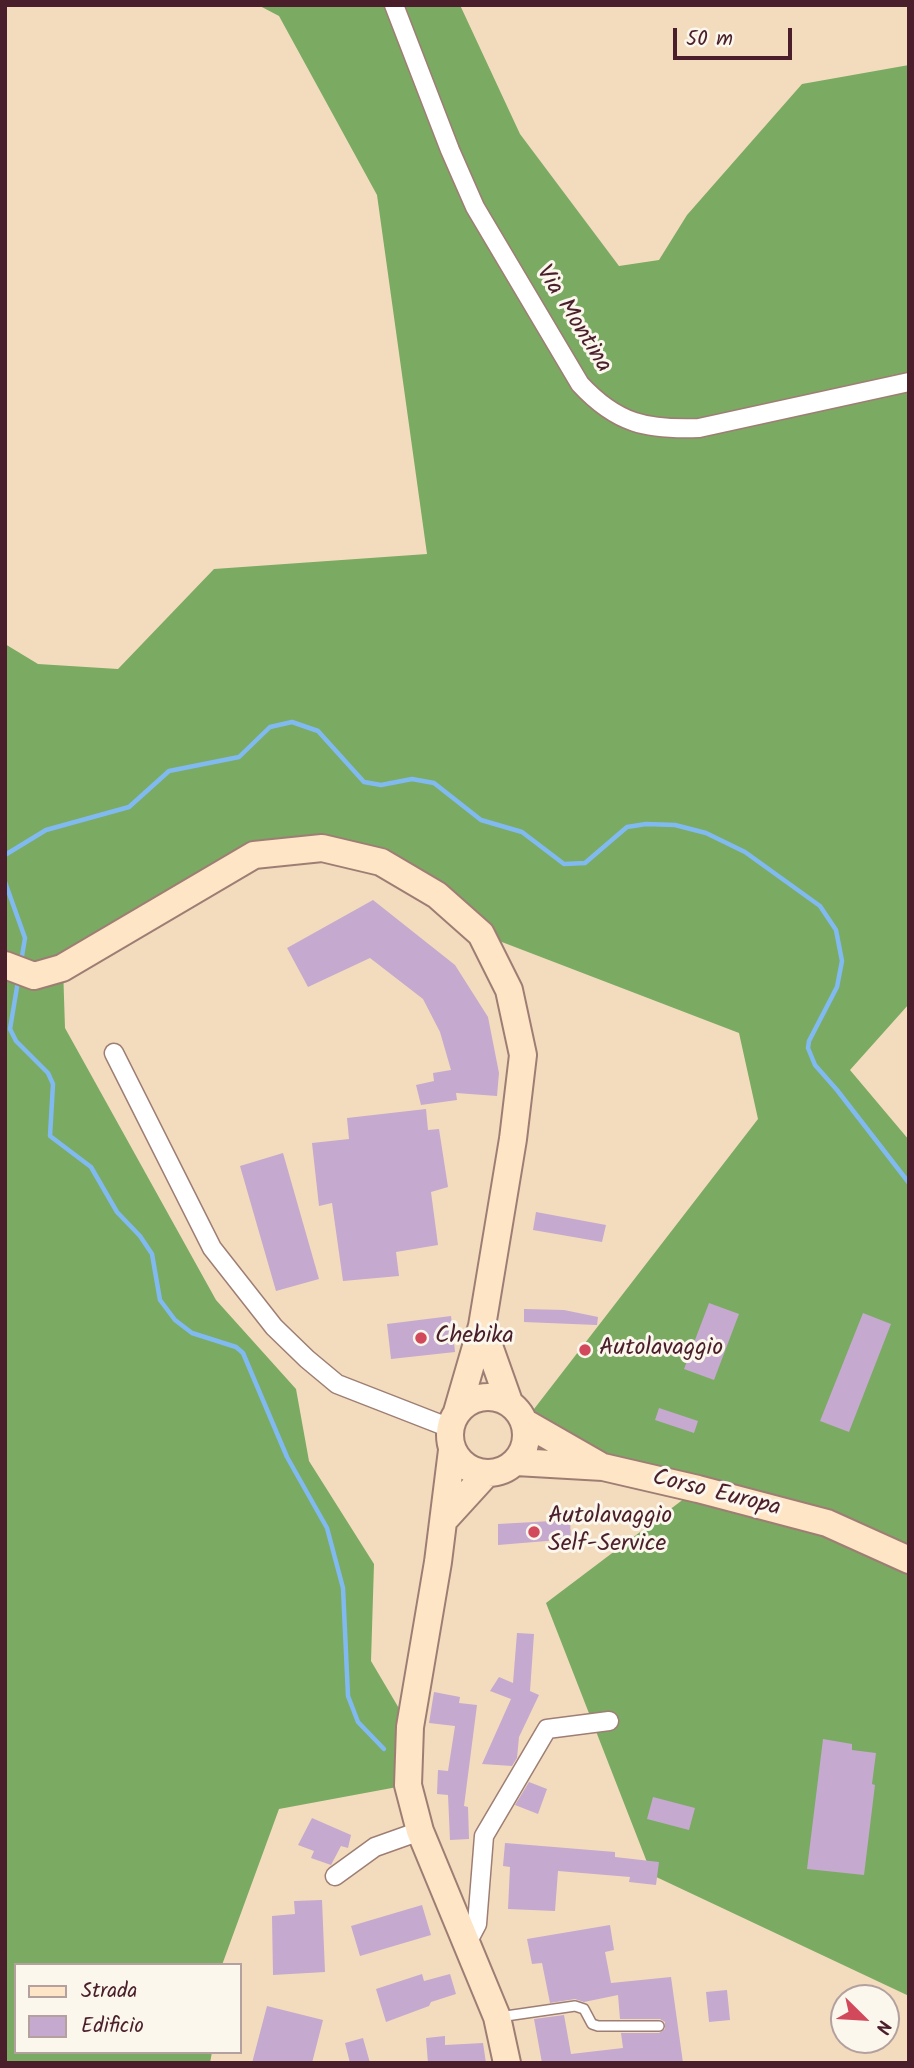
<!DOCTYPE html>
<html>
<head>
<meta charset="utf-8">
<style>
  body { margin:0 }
  #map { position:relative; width:914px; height:2068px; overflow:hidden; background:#f3dcbe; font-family:Kalam,sans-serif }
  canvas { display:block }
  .frame { position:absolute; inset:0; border:7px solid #4a1f2b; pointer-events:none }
  .legend { position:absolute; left:14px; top:1963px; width:228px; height:91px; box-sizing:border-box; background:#fbf7ec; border:2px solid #b4a19f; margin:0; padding:9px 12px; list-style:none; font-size:21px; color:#4a1f2b }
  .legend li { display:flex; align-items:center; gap:14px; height:35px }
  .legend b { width:35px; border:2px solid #b4a19f }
  .north { position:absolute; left:830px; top:1984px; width:70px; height:70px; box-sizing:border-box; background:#fbf7ec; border:2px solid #b4a19f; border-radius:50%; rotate:114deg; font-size:19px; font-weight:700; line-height:28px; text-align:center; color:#4a1f2b }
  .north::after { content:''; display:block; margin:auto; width:24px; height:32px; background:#d1495b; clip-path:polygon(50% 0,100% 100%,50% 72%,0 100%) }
  .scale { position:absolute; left:673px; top:28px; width:119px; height:32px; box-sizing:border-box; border:4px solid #4a1f2b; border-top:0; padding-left:9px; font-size:21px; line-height:24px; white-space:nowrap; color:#4a1f2b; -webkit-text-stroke:5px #fbf7ec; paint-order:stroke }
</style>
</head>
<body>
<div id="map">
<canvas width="914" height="2068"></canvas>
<div class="frame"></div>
<ul class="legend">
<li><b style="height:9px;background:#fee5c5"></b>Strada</li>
<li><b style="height:19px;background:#c5a9cf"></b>Edificio</li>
</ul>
<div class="north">N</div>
<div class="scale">50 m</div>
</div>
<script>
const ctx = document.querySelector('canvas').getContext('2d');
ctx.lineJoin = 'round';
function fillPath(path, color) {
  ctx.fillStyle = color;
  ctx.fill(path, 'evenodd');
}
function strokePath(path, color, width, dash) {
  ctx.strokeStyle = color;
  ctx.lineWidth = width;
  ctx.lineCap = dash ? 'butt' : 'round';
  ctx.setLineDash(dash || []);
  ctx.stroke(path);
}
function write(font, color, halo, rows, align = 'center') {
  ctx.font = font + ' Kalam,sans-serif';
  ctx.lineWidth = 6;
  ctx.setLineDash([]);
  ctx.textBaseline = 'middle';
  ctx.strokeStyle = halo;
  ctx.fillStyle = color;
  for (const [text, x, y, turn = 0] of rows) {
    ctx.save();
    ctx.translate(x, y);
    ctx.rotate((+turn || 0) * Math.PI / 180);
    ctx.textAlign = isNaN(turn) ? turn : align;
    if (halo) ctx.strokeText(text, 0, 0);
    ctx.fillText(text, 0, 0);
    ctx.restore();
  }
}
const forest = new Path2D(`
  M258,5H460L520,134L619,266L659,260L687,215L802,84L909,65V1004L850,1070L909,1140V1996L652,1875L546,1603L697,1489L524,1422L758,1119L739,1033L481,934L381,862L254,855L63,967L65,1028L216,1300L296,1389L309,1461L374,1564L371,1661L410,1727L408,1785L279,1809L222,1965H16V2052H212L210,2063H5V644L38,664L118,669L214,569L427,554L377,195L279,16Z`);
const stream = new Path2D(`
  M5,855L46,830L129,807L169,771L239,757L270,727L292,722L318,731L364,782L381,785L412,779L434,783L481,820L522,832L564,864L585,863L627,827L646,824L675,825L706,833L745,852L820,906L836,930L842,961L837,987L809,1041L808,1048L815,1065L837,1090L909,1183
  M5,882L25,938L21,962
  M18,981L10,1029L16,1041L48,1073L53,1084L50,1136L91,1167L117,1212L140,1236L152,1254L160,1300L175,1320L192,1333L236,1347L243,1353L287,1457L327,1528L343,1588L348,1696L358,1722L384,1749`);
const building = new Path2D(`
  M373,900L455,965L488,1017L499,1073L497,1096L456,1093L457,1100L421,1105L416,1085L434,1081L433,1073L451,1070L440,1032L423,999L370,958L308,987L287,948Z
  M426,1109L428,1130L439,1129L448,1187L431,1192L438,1245L396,1252L399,1276L343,1281L332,1203L319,1206L312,1143L349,1139L347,1118Z
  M283,1153L319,1279L276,1291L240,1166Z
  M536,1212L606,1225L602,1242L533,1230Z
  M709,1303L739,1314L714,1380L684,1369Z
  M524,1309L564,1310L598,1317L597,1325L524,1322Z
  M863,1313L891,1324L849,1432L820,1421Z
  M451,1316L455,1352L391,1359L387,1324Z
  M659,1408L698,1421L694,1433L655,1420Z
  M570,1520L571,1539L498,1545V1524Z
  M517,1633L534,1634L530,1691L539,1695L519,1737L517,1758L512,1766L482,1764L511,1699L490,1691L499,1677L513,1683Z
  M434,1692L460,1697L459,1703L477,1705L464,1806L468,1807L469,1839L450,1840L448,1795L437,1794L438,1770L448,1771L455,1726L429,1723Z
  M823,1739L852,1744V1750L876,1753L872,1784L875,1785L864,1875L807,1869Z
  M529,1782L547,1789L538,1814L515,1805Z
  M653,1797L695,1808L689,1830L647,1819Z
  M312,1818L351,1835L348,1848L341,1846L331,1865L311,1858L314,1851L298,1845Z
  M505,1843L615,1852V1857L659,1862L656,1885L629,1882L630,1877L558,1871L555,1911L508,1909L510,1867L503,1866Z
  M322,1900L325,1972L273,1975L272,1916L295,1914L294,1901Z
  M422,1905L431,1935L360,1956L351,1926Z
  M610,1925L614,1950L605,1952L611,1983L671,1977L683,2063H542L534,2019L564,2015L571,2054L623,2048L621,2033H659L665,2029V2022L660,2019H620L618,1995L584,2002L575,1999L550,2003L542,1963L532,1964L527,1939Z
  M422,1974L424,1981L450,1974L456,1994L431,2002L429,2006L386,2022L376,1989Z
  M727,1990L730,2020L709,2022L706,1992Z
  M267,2006L323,2020L312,2063H252Z
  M445,2036V2045L483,2043L486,2063H428L426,2038Z
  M363,2038L370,2063H350L345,2043Z`);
const lane = new Path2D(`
  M499,2017L575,2006L584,2009L592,2024L598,2026H659`);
const street = new Path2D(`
  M394,5L450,150L475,207L580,384C617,424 647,430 699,428L909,382
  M114,1053L212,1248L274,1327L307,1359L337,1384L450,1428
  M335,1876L375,1847L420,1831
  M467,1943L477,1924L484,1836L547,1729L609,1721`);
const secondary = new Path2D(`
  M5,965L34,976L62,968L254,855L322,848L381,862L437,895L481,934L509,990L523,1055L513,1139L482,1326L457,1412
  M482,1326L509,1402
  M450 1435a38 38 0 1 1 76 0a38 38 0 1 1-76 0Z
  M524,1422L599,1465
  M452,1450L438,1562L410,1727L408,1785L420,1831L497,2017L507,2063
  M516,1462L603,1467L698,1489L827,1523L909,1560
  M445,1519L487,1473`);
const markers = [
  [421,1338,7,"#d1495b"],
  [585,1350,7,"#d1495b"],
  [534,1532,7,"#d1495b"]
];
const streetNames = [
  ["Via Montina",572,320,58],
  ["Corso Europa",716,1495,14]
];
const poiNames = [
  ["Chebika",435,1338],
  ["Autolavaggio",599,1350],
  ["Autolavaggio",548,1518],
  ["Self-Service",548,1546]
];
fillPath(forest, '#7baa63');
strokePath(stream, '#81baf1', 4.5);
fillPath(building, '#c5a9cf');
strokePath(lane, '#9e7e74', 12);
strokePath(street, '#9e7e74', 21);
strokePath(secondary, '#9e7e74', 30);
strokePath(lane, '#fff', 9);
strokePath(street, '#fff', 18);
strokePath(secondary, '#fee5c5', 26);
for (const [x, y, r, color] of markers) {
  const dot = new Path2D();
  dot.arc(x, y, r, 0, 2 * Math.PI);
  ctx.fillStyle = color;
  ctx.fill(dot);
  strokePath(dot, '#fbf7ec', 2.5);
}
write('24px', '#4a1f2b', '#fbf7ec', streetNames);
write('24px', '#4a1f2b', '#fbf7ec', poiNames, 'left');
</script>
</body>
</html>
